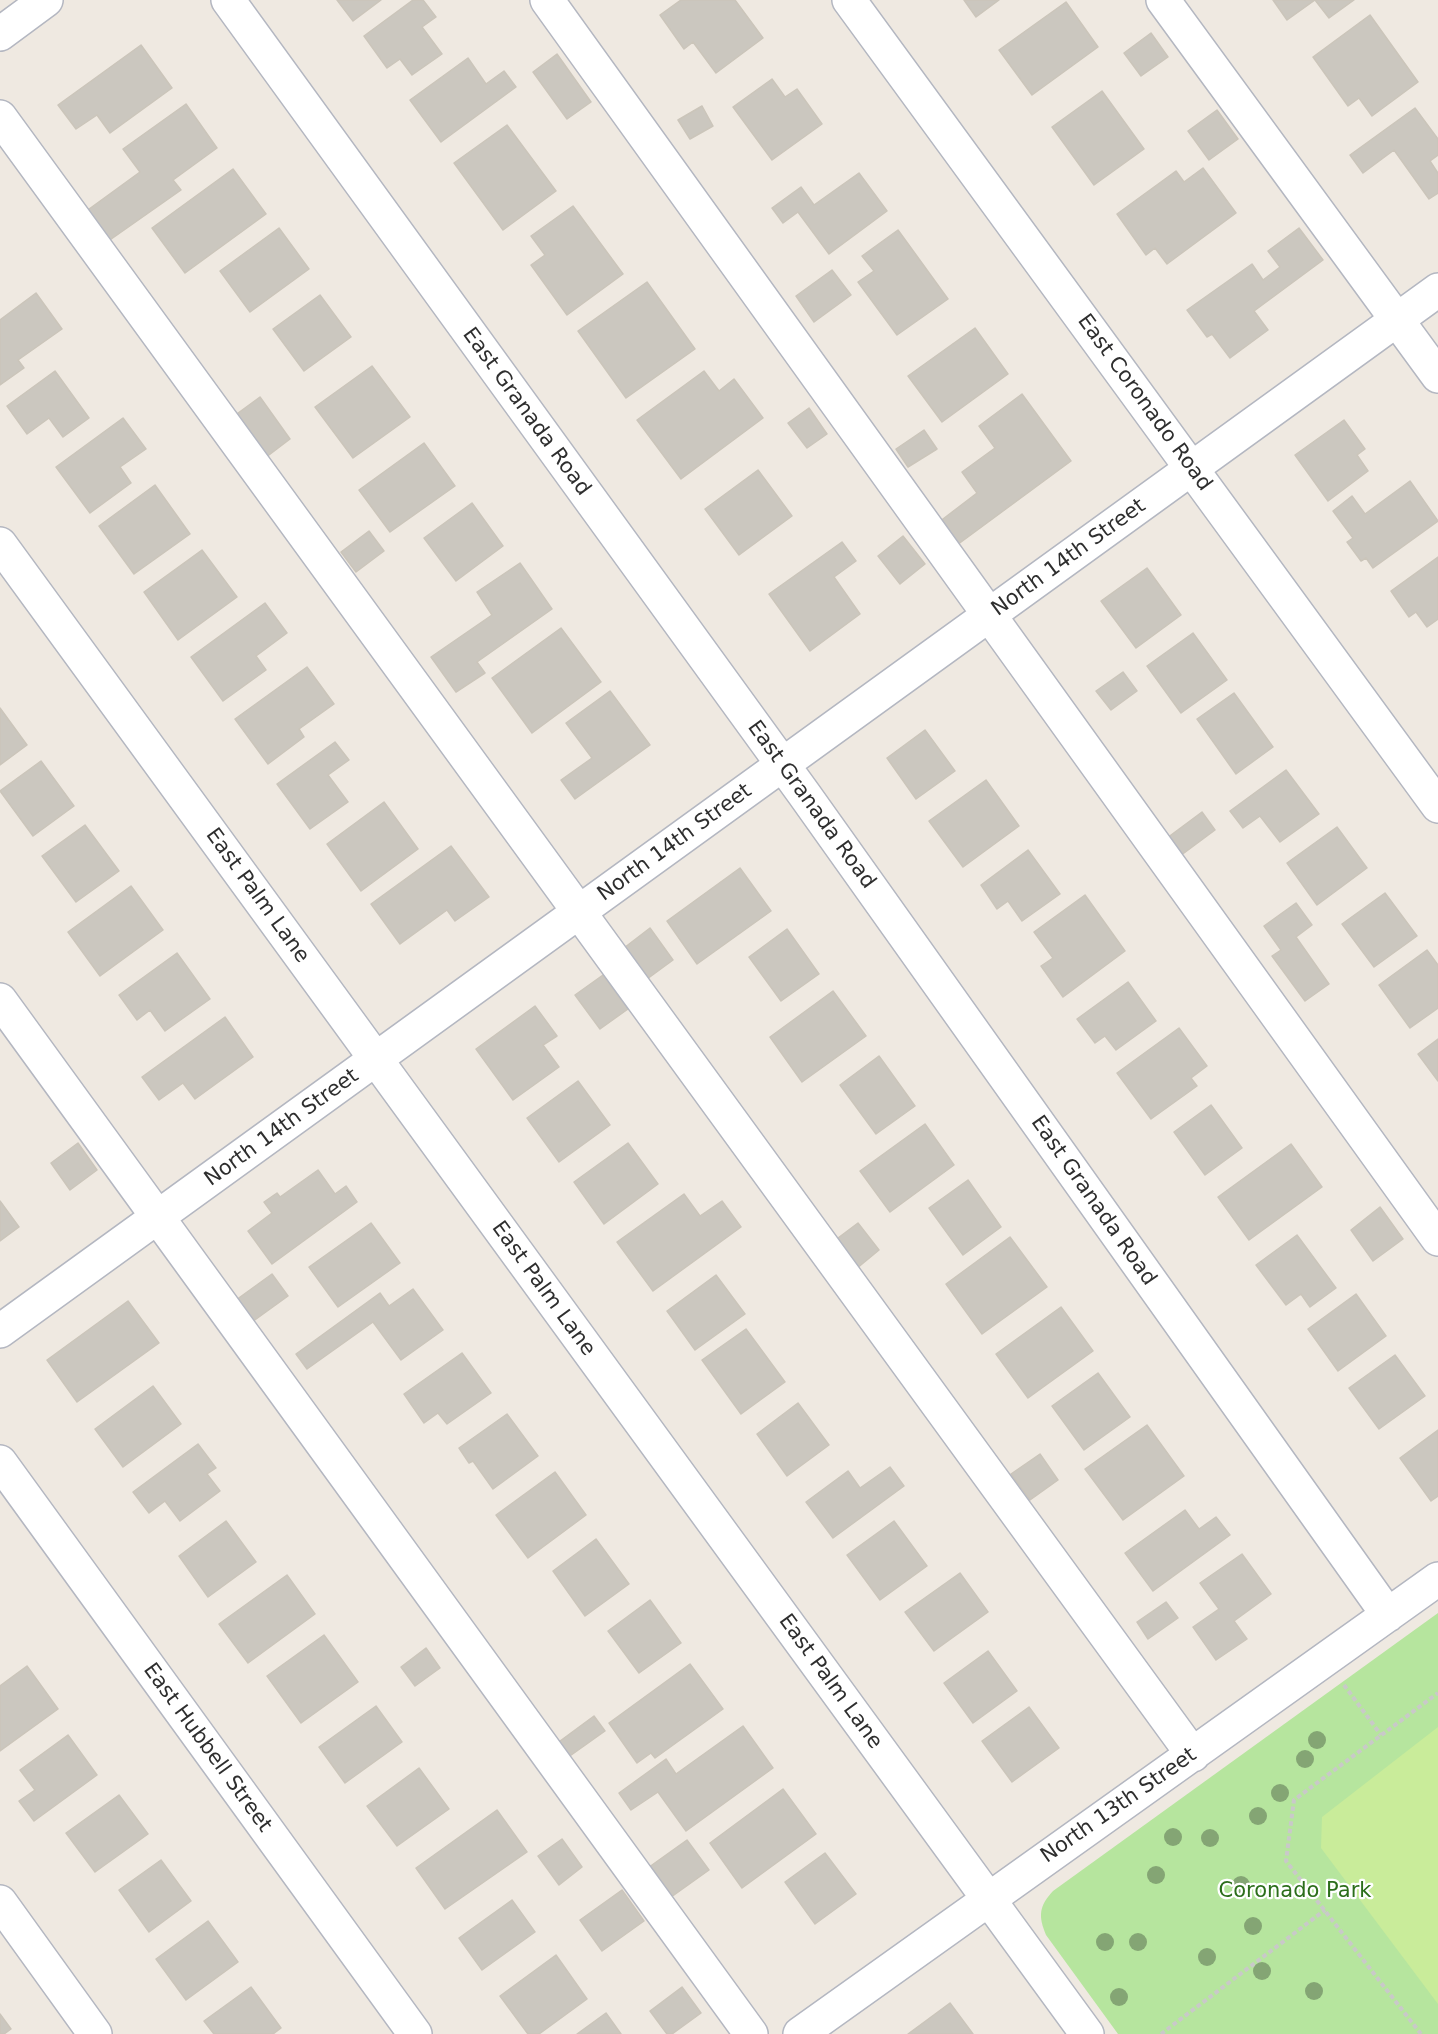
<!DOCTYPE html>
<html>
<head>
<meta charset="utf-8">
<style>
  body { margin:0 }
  canvas { display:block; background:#efe9e1 }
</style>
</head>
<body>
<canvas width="1438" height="2034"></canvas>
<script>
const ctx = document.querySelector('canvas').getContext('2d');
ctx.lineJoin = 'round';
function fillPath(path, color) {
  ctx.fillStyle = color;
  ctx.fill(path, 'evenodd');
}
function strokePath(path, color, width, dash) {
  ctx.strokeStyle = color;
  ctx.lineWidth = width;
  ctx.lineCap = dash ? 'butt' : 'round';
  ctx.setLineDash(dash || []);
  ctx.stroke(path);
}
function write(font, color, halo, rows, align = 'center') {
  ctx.font = font + ' "DejaVu Sans",sans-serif';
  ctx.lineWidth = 4.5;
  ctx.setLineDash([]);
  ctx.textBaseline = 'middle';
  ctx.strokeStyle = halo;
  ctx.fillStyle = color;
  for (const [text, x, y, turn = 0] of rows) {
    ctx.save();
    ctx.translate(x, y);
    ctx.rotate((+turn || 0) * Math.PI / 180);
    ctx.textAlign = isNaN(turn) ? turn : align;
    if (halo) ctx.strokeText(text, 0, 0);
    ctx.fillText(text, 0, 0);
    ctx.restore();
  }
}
const green = new Path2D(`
  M1438,1613V2034H1118L1046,1935C1038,1916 1039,1906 1053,1891Z`);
const pitch = new Path2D(`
  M1438,1727V2004L1321,1848L1322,1817Z`);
const building = new Path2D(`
  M337,0H381L353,21Z
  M413,0H423L436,17L422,27L442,54L412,75L400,59L387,68L364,36Z
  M681,0H735L763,38L716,73L693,42L684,49L660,15Z
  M964,0H999L976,17Z
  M1273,0H1354L1329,18L1315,0L1287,20Z
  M1066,2L1098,47L1032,95L999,50Z
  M1370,15L1418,82L1372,116L1359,98L1348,106L1313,57Z
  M1151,33L1168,57L1141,76L1124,53Z
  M141,45L172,88L110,133L97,115L76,129L58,105Z
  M557,54L591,102L567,119L533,72Z
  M468,58L486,84L504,71L516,87L441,142L410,100Z
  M772,79L785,97L797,89L822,124L772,160L733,107Z
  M1102,91L1144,149L1094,185L1052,127Z
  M186,104L217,148L173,180L181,190L107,242L85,212L140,172L123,149Z
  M702,106L713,126L690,139L678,120Z
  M1415,108L1438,139V155L1430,161L1438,173V193L1429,199L1394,150L1363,173L1350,155Z
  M1217,110L1238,139L1209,160L1188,131Z
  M507,125L556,191L503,230L454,163Z
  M1203,168L1236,213L1167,264L1155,248L1146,255L1117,214L1176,171L1184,182Z
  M233,169L266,214L185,273L152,228Z
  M859,173L887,211L829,254L798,212L783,223L772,208L801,187L814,205Z
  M573,206L623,274L567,315L531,265L545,255L531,236Z
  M279,228L309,269L250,312L220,271Z
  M1299,228L1323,260L1254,311L1268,330L1230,358L1212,334L1207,337L1187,310L1252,264L1263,280L1280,267L1268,251Z
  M898,230L948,299L897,335L858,282L874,271L862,256Z
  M832,270L851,295L814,322L796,296Z
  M647,282L695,349L626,398L578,331Z
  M36,293L62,329L18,360L24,368L0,385V320Z
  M320,295L351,337L304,371L273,329Z
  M975,328L1008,374L942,422L908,376Z
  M372,366L410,417L353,458L315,407Z
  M55,371L89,418L63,437L49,418L27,434L7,406Z
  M704,371L719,391L734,379L763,418L681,479L637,420Z
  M1022,394L1071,461L957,545L939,522L977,493L962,472L995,448L979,426Z
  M260,397L290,439L265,458L234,416Z
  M809,408L827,434L807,448L788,423Z
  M123,418L146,449L120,467L131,483L90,513L56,467Z
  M1344,420L1365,449L1357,455L1368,471L1328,501L1295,455Z
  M924,430L937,449L908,467L896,449Z
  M424,443L455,486L390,532L359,490Z
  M758,470L792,516L739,555L705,509Z
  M1410,481L1438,521L1373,568L1366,558L1361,561L1347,542L1353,538L1333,511L1352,496L1365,514Z
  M155,485L190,534L134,574L99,526Z
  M472,503L503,546L456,581L424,538Z
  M369,531L384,551L356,572L341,552Z
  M903,536L925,564L900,584L878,556Z
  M842,542L856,561L834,577L860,614L810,651L769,594Z
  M202,550L237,597L178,640L144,592Z
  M1438,557V619L1427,627L1416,612L1409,617L1391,591Z
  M520,563L552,609L477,662L485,673L456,692L431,657L492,615L477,592Z
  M1147,568L1181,615L1136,648L1101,601Z
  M265,603L287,633L256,656L266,670L223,701L191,657Z
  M561,628L601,682L532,733L492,678Z
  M1193,633L1227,680L1181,713L1147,666Z
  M307,667L334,704L299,729L304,737L268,764L235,719Z
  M1123,672L1137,691L1111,710L1096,691Z
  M610,691L650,745L575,799L561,780L592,758L566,723Z
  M1234,693L1273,747L1236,774L1197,719Z
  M0,708L27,745L0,765Z
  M925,730L955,771L916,799L887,758Z
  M335,742L349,760L328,775L348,802L310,829L277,784Z
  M41,761L74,806L33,836L0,791Z
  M1286,770L1319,814L1280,842L1260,816L1243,828L1230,811Z
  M986,780L1019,826L963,867L929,821Z
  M384,802L418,849L361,891L327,844Z
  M1202,812L1215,830L1180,856L1167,838Z
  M85,825L119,871L76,902L42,856Z
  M1337,827L1367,868L1317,905L1287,863Z
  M451,846L489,897L455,921L447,910L400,944L371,904Z
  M1028,850L1060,894L1022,921L1008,901L997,909L981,885Z
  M740,868L771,911L697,964L667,921Z
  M131,886L163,930L100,976L68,932Z
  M1385,893L1417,936L1374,967L1342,924Z
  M1085,895L1125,951L1063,997L1041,966L1053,958L1034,932Z
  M1296,903L1312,925L1296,937L1329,984L1305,1001L1272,956L1281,950L1264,926Z
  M650,928L673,960L643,982L620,951Z
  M787,929L819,974L781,1001L749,957Z
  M1427,950L1438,965V1008L1410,1028L1379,985Z
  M177,953L210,999L165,1031L150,1010L137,1020L119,995Z
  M603,975L628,1009L600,1029L575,995Z
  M1128,982L1156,1021L1116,1050L1105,1036L1095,1043L1077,1019Z
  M833,991L866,1036L802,1082L770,1037Z
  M535,1006L557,1036L543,1045L559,1067L513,1100L476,1049Z
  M225,1017L253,1057L195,1099L183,1083L159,1100L142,1077Z
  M1179,1028L1207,1066L1191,1078L1197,1086L1151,1119L1117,1073Z
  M1438,1039V1081L1418,1054Z
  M879,1056L915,1106L876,1134L840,1085Z
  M578,1081L610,1125L559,1162L527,1118Z
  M1211,1105L1242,1148L1205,1175L1174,1132Z
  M925,1124L954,1165L890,1212L860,1171Z
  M78,1143L97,1170L70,1190L51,1163Z
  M628,1143L658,1184L604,1224L574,1182Z
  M1291,1144L1322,1187L1249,1240L1218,1197Z
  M318,1170L335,1194L346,1186L357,1202L272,1264L248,1231L272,1213L264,1202L277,1193L280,1197Z
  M968,1180L1001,1227L963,1255L929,1208Z
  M684,1194L700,1216L722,1201L741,1227L653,1291L617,1242Z
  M0,1201L19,1227L0,1241Z
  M1380,1207L1403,1239L1373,1261L1351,1230Z
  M371,1223L400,1263L338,1307L309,1267Z
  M858,1223L879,1250L856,1269L834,1241Z
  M1297,1235L1336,1288L1310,1307L1301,1294L1286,1305L1256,1265Z
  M1010,1237L1047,1287L982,1334L946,1284Z
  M272,1274L288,1296L252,1322L236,1300Z
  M716,1275L745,1314L695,1350L667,1311Z
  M413,1289L443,1330L401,1360L373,1322L307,1369L296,1354L380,1293L389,1306Z
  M1356,1294L1386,1336L1338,1371L1308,1329Z
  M128,1301L159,1343L77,1402L47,1360Z
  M1061,1307L1093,1351L1028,1398L996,1354Z
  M746,1329L785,1382L741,1414L702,1360Z
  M462,1353L491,1393L447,1424L438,1413L424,1423L404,1394Z
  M1395,1355L1425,1396L1379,1429L1349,1388Z
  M1098,1373L1130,1417L1084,1450L1052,1406Z
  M153,1386L181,1424L123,1467L95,1429Z
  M798,1403L829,1445L787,1476L757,1434Z
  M507,1414L538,1456L493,1489L473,1461L469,1463L459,1448Z
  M1147,1425L1184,1476L1123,1520L1085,1469Z
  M1438,1430V1496L1431,1501L1400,1458Z
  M198,1444L216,1468L207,1474L220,1491L180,1521L165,1501L149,1513L133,1492Z
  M1040,1454L1058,1480L1030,1500L1011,1474Z
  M890,1467L904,1486L833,1538L806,1502L848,1471L860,1488Z
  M555,1472L586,1515L528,1558L496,1515Z
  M1185,1510L1199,1529L1216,1517L1230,1535L1153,1591L1125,1553Z
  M226,1521L256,1562L208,1597L179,1556Z
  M894,1521L927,1566L880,1600L847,1555Z
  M596,1539L629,1584L585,1616L553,1571Z
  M1242,1554L1271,1594L1234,1621L1247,1639L1216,1660L1193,1627L1219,1609L1200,1583Z
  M960,1573L988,1612L934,1651L905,1612Z
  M287,1575L315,1614L248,1663L219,1624Z
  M650,1600L681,1643L639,1673L608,1631Z
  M1166,1602L1178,1618L1148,1639L1137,1622Z
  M324,1635L358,1682L301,1723L267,1676Z
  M426,1648L440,1668L415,1686L401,1667Z
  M988,1651L1017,1691L973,1723L944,1683Z
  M690,1664L723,1709L655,1758L651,1753L637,1763L609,1723Z
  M27,1666L58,1709L0,1751V1686Z
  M376,1706L402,1742L345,1783L319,1747Z
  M1029,1707L1059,1748L1012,1782L982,1741Z
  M594,1716L605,1731L567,1758L556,1744Z
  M743,1726L773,1768L686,1831L658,1792L631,1810L619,1793L666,1759L676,1774Z
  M68,1735L97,1775L34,1821L19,1801L35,1790L20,1770Z
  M419,1768L449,1809L397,1846L367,1806Z
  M783,1789L816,1834L742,1888L710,1843Z
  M119,1795L148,1834L95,1872L66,1833Z
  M497,1810L527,1852L445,1909L416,1868Z
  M562,1839L582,1867L559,1885L538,1856Z
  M687,1840L709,1870L667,1900L645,1870Z
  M825,1853L856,1894L815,1924L785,1882Z
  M161,1860L191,1901L149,1932L119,1890Z
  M622,1890L644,1921L602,1951L580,1920Z
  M512,1900L535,1932L482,1970L459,1938Z
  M208,1921L238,1962L186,2000L156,1959Z
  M556,1955L587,1999L539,2034H528L500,1996Z
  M251,1987L281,2028L273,2034H214L204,2021Z
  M682,1987L701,2013L672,2034H667L650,2011Z
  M950,2003L973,2034H908Z
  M606,2013L621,2034H577Z
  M0,2014L11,2029L4,2034H0Z`);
const path = new Path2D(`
  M1344,1685L1381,1735
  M1161,2034L1325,1910
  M1421,2034L1286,1861L1294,1800L1438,1693`);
const minor = new Path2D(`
  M228,0L804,794L1388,1615
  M547,0L1438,1239
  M849,0L1438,806
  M1163,0L1438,376
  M0,34L46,0
  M0,117L1193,1755
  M0,544L1087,2034
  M0,1000L751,2034
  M0,1331L1438,290
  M0,1462L415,2034
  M0,1902L95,2034
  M800,2034L1438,1579`);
const trees = [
  [1317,1740],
  [1305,1759],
  [1280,1793],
  [1258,1816],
  [1173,1837],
  [1210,1838],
  [1156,1875],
  [1241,1885],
  [1253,1926],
  [1105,1942],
  [1138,1942],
  [1207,1957],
  [1262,1971],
  [1314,1991],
  [1119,1997]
];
const streetNames = [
  ["East Coronado Road",1144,403,54],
  ["East Granada Road",526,412,54],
  ["North 14th Street",1069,558,-36],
  ["East Granada Road",811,805,54],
  ["North 14th Street",675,843,-36],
  ["East Palm Lane",257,896,54],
  ["North 14th Street",282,1128,-36],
  ["East Granada Road",1093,1201,55],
  ["East Palm Lane",543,1289,54],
  ["East Palm Lane",830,1682,54],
  ["East Hubbell Street",207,1748,54],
  ["North 13th Street",1119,1806,-35]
];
const parkNames = [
  ["Coronado Park",1295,1892]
];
fillPath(green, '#b6e59e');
fillPath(pitch, '#c9ec9a');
fillPath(building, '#cbc7bf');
strokePath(building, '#cbc5ba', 1.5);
strokePath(minor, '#b4b7c1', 36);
strokePath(path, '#c9c9c9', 4, [4.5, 3]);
strokePath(minor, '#fff', 33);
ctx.fillStyle = '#84a574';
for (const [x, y] of trees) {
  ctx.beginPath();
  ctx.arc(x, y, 9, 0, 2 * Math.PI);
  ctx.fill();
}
write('21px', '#2e2e2e', '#fff', streetNames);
write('21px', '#2c6e1b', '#fff', parkNames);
</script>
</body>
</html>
